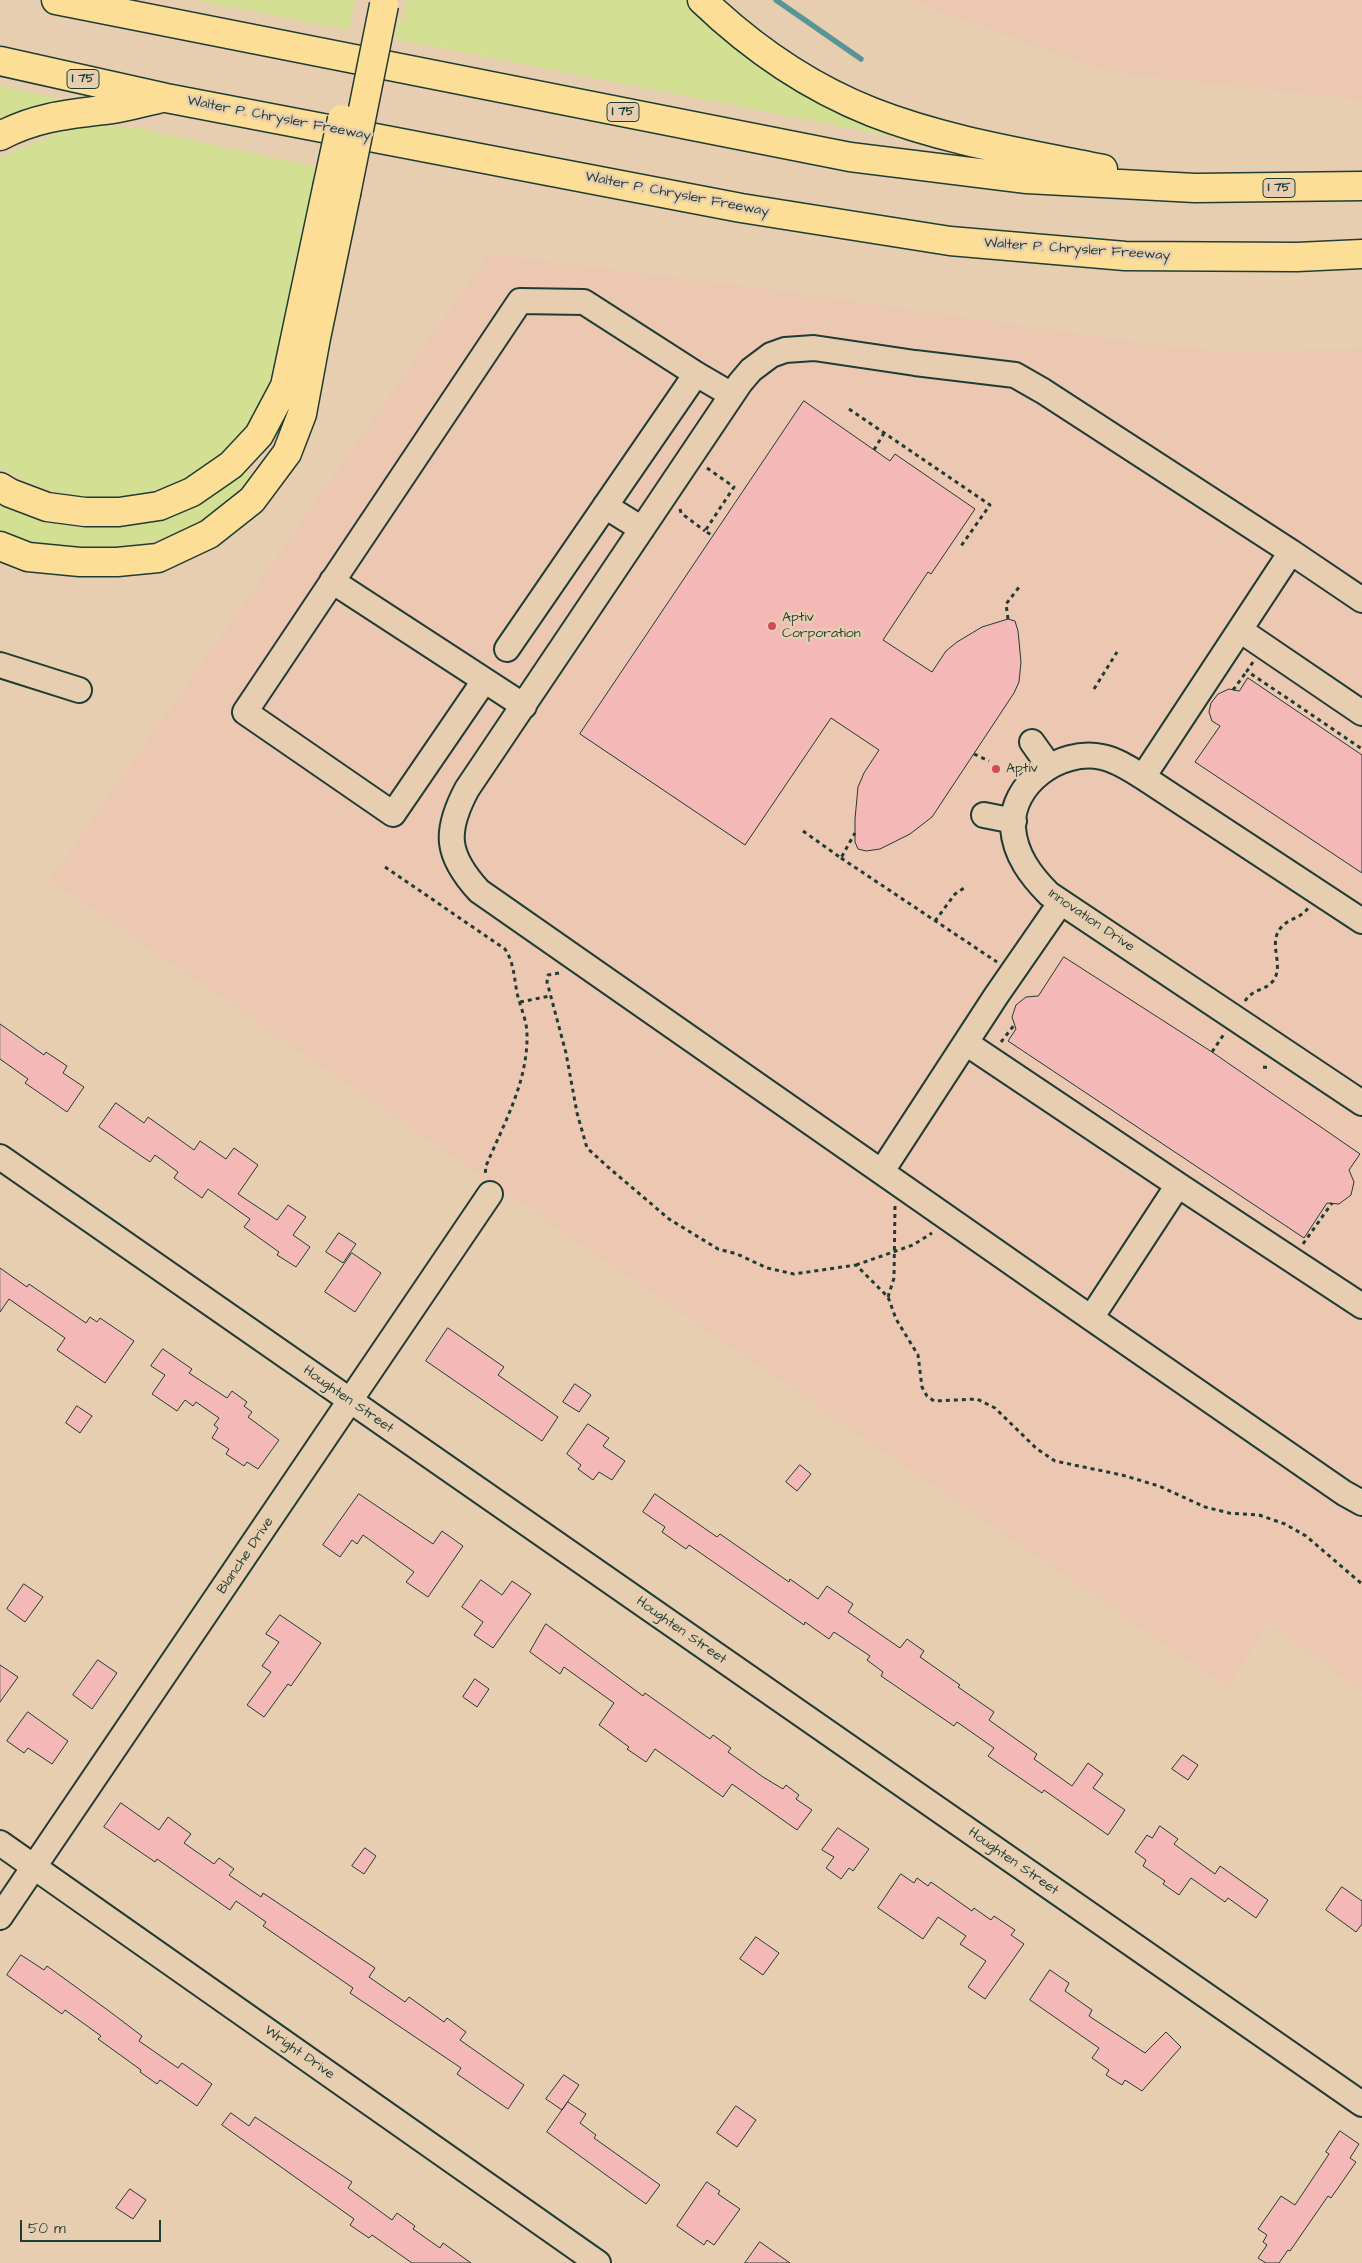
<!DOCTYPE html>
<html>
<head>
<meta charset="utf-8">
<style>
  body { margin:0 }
  #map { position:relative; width:1362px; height:2263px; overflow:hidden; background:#e8ceb0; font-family:"Architects Daughter",sans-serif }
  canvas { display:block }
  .scale { position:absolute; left:20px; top:2220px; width:141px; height:22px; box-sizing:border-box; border:2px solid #1f3d34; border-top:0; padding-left:6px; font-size:15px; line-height:18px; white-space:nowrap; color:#1f3d34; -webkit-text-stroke:4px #e8ceb0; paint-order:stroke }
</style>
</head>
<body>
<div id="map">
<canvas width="1362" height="2263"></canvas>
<div class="scale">50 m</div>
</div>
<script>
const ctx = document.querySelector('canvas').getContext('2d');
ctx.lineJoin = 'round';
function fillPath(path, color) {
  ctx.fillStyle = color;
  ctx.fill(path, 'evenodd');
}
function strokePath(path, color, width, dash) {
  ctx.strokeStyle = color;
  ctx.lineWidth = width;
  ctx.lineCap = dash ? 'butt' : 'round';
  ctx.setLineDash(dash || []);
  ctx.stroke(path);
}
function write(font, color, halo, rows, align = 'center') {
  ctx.font = font + ' "Architects Daughter",sans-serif';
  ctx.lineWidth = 5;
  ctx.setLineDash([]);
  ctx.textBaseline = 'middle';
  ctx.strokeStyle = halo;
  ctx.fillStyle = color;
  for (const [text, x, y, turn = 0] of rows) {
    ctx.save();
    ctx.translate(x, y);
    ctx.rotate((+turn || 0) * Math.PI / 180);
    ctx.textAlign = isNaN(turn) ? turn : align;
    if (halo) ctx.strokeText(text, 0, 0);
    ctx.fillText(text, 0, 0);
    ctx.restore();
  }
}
const built = new Path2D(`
  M913,0H1362V100L1114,73L933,10Z
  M489,254L796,293L1161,346L1226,351L1362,349V1691L1269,1624L1227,1687L50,880Z`);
const green = new Path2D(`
  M195,0H355L349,30Z
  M407,0H687L704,15L902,132L898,137L874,133L395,39L398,19L403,20Z
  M0,86L66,100L63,105L0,123Z
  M98,126L132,127L321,168L278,376L262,411L222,457L179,483L128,498H79L34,485L0,468V157L62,131Z
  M243,468L252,477C235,494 205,522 183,531C135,551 80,556 29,542C19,540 9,538 0,533V502L29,516L78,528L127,525L169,516L217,492Z`);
const stream = new Path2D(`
  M776,0L861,59`);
const building = new Path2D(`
  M804,401L890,461L895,454L975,509L931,574L928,572L883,640L932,672L946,651L957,642L982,627L1008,619L1015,621L1018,631L1021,662L1019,682L1014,693L932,817L910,834L880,849L866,851L858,849L855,842V819L858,787L864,773L879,750L831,718L745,845L580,734Z
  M1248,678L1362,755V873L1195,762L1220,726L1212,721L1209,712L1211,703L1218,694L1229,689L1239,691Z
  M1064,957L1212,1052L1360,1154L1349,1170L1354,1182L1351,1195L1339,1204L1327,1203L1304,1238L1008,1041L1016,1029L1012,1017L1016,1005L1026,997L1038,996Z
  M0,1024L44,1055L46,1052L67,1066L63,1073L84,1087L67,1112L25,1083L28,1079L0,1059Z
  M116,1103L144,1123L148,1117L194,1150L200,1141L226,1159L234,1148L258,1165L238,1194L277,1220L288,1205L306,1217L293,1235L310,1247L296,1267L277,1255L279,1252L244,1227L250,1219L208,1189L202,1198L174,1178L178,1172L155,1155L150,1162L99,1127Z
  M339,1233L356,1244L343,1263L326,1252Z
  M352,1253L381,1273L355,1312L325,1292Z
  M0,1268L27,1287L29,1284L86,1323L90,1317L97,1322L100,1318L134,1341L105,1383L57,1350L65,1338L9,1299L0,1312Z
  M448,1328L504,1367L498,1375L558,1417L542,1441L426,1361Z
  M163,1349L192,1369L189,1373L227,1398L232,1391L247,1402L244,1406L252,1412L248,1417L279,1440L258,1469L247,1462L244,1466L226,1454L229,1449L212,1438L218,1428L214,1425L219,1418L196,1402L193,1406L185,1400L177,1411L152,1394L165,1375L151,1366Z
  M575,1384L591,1395L579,1412L563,1402Z
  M77,1406L92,1416L80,1433L66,1423Z
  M588,1424L609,1438L603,1446L625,1461L612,1480L599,1472L593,1480L578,1469L581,1465L567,1454Z
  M800,1465L811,1474L797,1491L786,1482Z
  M359,1494L433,1544L442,1531L463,1546L428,1597L406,1582L414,1572L363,1535L357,1544L352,1540L340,1557L323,1545Z
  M655,1494L717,1537L720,1534L789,1582L790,1579L818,1599L827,1586L853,1604L848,1612L900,1648L907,1639L924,1651L920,1657L960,1685L958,1687L994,1712L989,1720L1037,1754L1034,1759L1072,1786L1088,1763L1103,1774L1093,1788L1125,1810L1108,1835L1044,1790L1042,1793L988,1756L994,1748L957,1722L954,1726L881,1676L883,1672L867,1660L870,1656L834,1632L829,1639L805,1622L804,1625L689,1545L686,1549L662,1532L665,1527L643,1512Z
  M481,1580L502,1595L512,1581L531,1594L493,1648L474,1635L483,1622L462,1607Z
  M24,1584L43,1597L25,1622L7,1609Z
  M280,1615L321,1643L291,1686L288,1684L264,1717L247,1705L271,1672L262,1666L279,1642L266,1634Z
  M546,1624L643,1696L645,1693L710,1739L713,1735L731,1748L728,1752L763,1777L783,1789L786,1785L799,1795L796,1799L812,1810L797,1830L732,1784L723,1797L655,1749L646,1762L627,1749L629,1747L599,1725L614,1703L564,1667L560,1674L530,1652Z
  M98,1660L117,1673L92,1709L73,1695Z
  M0,1665L18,1677L0,1702Z
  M475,1679L489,1689L477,1707L463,1697Z
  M28,1712L68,1741L52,1764L28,1748L24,1753L7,1741Z
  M1183,1755L1198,1765L1188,1780L1172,1769Z
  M121,1803L159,1830L168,1817L191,1834L184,1843L214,1864L219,1858L234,1869L229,1875L261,1897L263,1893L375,1968L369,1977L405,2002L409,1997L444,2022L447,2018L466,2032L460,2040L524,2085L508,2109L457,2074L461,2068L350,1993L353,1988L263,1926L266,1922L236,1901L230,1910L157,1859L155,1862L104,1827Z
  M1160,1826L1178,1839L1174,1844L1215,1874L1220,1866L1268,1900L1256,1918L1228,1898L1225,1902L1191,1878L1179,1895L1163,1884L1165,1881L1143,1866L1146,1860L1135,1852L1147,1835L1152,1838Z
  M838,1828L869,1849L853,1871L849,1868L841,1879L826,1868L834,1857L822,1850Z
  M365,1848L376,1856L364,1874L352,1866Z
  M901,1874L914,1883L917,1878L928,1886L931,1882L972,1911L974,1908L991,1920L994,1916L1015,1930L1011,1935L1024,1944L985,1999L968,1987L986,1961L960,1944L966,1936L938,1917L923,1939L878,1908Z
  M1342,1887L1362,1901V1924L1356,1932L1326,1910Z
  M756,1937L779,1953L763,1975L740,1959Z
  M21,1955L44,1970L47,1966L109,2011L142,2036L139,2041L178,2068L182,2063L212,2084L197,2106L160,2080L157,2084L140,2072L141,2070L98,2039L101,2036L65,2010L62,2014L7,1975Z
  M1050,1970L1069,1983L1065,1991L1092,2010L1089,2016L1145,2053L1166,2032L1181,2047L1142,2091L1125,2080L1122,2085L1106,2075L1109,2070L1092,2058L1099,2048L1030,2000Z
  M564,2075L579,2085L562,2110L546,2099Z
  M568,2102L586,2114L580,2123L596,2135L594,2138L660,2185L646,2204L547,2132Z
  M736,2106L756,2120L737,2147L717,2133Z
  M231,2113L249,2126L255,2117L352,2182L348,2188L392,2220L397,2213L415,2226L413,2229L440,2248L443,2243L471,2263H412L372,2235L369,2238L350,2225L354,2219L222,2125Z
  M1340,2131L1359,2144L1350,2158L1356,2162L1331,2198L1328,2196L1290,2251L1288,2250L1279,2263H1266L1258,2258L1267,2245L1263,2242L1267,2235L1258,2229L1281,2196L1295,2205L1329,2154L1326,2152Z
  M707,2182L720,2191L718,2194L740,2209L714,2245L707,2240L704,2245L677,2226Z
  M130,2189L146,2200L133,2219L116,2208Z
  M760,2242L790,2263H745Z`);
const path = new Path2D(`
  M849,409L990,505L961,546
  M874,450L884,433
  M707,468L734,487L705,531L713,536
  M680,509L681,513L705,531
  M1008,619L1006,604L1020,586
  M1253,662L1247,671L1362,749
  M1094,689L1117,652
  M1233,690L1247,671
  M974,754L989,761
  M803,831L841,858L855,833
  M841,858L997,962
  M385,867L505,949C514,963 514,977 517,993C520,1006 527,1021 527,1034C528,1082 504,1123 486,1166L485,1176
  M935,921L955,894L964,888
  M559,973L548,975L547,982L566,1053L577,1113L587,1148L608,1167L669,1219L718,1249L737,1254L767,1268L794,1274L856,1265L888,1297L896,1319L918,1355L922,1387L927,1396L934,1401L977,1399L995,1408L1037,1449L1055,1461L1122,1475L1159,1486L1205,1507L1229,1513L1259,1515L1285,1524L1306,1536L1362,1584
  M1245,1001C1252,989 1265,991 1273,981C1284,966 1270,948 1278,932C1285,918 1300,920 1308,908
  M520,1002L550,996
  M1001,1042L1015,1024
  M1212,1052L1224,1034
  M1263,1067L1270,1068
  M1303,1244L1332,1203
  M856,1265L913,1245L932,1233
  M888,1297L894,1278L895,1206`);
const minor = new Path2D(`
  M605,506L642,529
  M332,581L524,706
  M1240,630L1362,713
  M507,649L696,374
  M0,665L79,690
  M484,681L393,814L245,712L520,301L584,302L696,374L732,395
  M1032,742L1049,766
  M1143,777L1291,552L1362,600
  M984,815L1014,821
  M1362,921L1143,777C1130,769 1117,760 1102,757C1060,748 1010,784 1013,828C1015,855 1031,876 1049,894L1362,1103
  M966,1043L1178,1185
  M0,1157L1362,2104
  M882,1171L996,996L1061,902
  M1362,1306L1178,1185L1091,1318L1344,1493L1362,1503
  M1091,1318L479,891C446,855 444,832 467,789L740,383L751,370L771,355L785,350L814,348L915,363L1015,375L1043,391L1291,552
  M0,1843L598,2263
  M0,1917L490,1194`);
const highway = new Path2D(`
  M56,0L850,157L1027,179L1195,188L1362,186
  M702,0C751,47 809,87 872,112C946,141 1025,153 1103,169
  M0,61L166,98L741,208L950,241L1125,256L1297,257L1362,254
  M0,136C38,116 71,114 112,109C128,107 143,102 158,99
  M0,487L10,493L47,507L85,512H119L159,506L192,492L231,465L259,435L285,386L327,188
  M0,546L28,557L80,562H117L158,558L209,534L252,500L287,453L302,414L316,338L346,194`);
const highwayBridge = new Path2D(`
  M327,188L342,119
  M346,194L384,5`);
const markers = [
  [772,626,5,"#d1495b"],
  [996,769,5,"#d1495b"]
];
const shields = [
  [83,79,32],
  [623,112,32],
  [1279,188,32]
];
const shieldNames = [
  ["I 75",83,79],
  ["I 75",623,112],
  ["I 75",1279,188]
];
const streetNames = [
  ["Walter P. Chrysler Freeway",279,119,11],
  ["Walter P. Chrysler Freeway",677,195,11],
  ["Walter P. Chrysler Freeway",1077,250,4],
  ["Innovation Drive",1091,921,34],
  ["Houghten Street",348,1400,35],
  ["Blanche Drive",246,1556,-56],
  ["Houghten Street",681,1631,35],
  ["Houghten Street",1013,1862,35],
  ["Wright Drive",299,2053,35]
];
const poiNames = [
  ["Aptiv",782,618],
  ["Corporation",782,634],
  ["Aptiv",1006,769]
];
fillPath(built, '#ecc7b2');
fillPath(green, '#d3e093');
strokePath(stream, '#599498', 5.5);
fillPath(building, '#f4b8b6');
strokePath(building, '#1f3d34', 1);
strokePath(minor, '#1f3d34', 28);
strokePath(highway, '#1f3d34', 31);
strokePath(path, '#1f3d34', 3, [4, 4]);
strokePath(minor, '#e8ceb0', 24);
strokePath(highway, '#fcde96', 28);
strokePath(highwayBridge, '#1f3d34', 31, []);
strokePath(highwayBridge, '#fcde96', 28);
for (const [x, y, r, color] of markers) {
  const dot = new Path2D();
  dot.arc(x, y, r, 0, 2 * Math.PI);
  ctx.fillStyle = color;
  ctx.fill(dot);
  strokePath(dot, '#e8ceb0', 2);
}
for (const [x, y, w] of shields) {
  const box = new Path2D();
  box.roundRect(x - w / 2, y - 9.5, w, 19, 4);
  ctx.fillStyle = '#e8ceb0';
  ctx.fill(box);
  strokePath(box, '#1f3d34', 1);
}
write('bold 12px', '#1f3d34', null, shieldNames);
write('14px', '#1f3d34', '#e8ceb0', streetNames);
write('14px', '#1f3d34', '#e8ceb0', poiNames, 'left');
</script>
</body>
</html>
